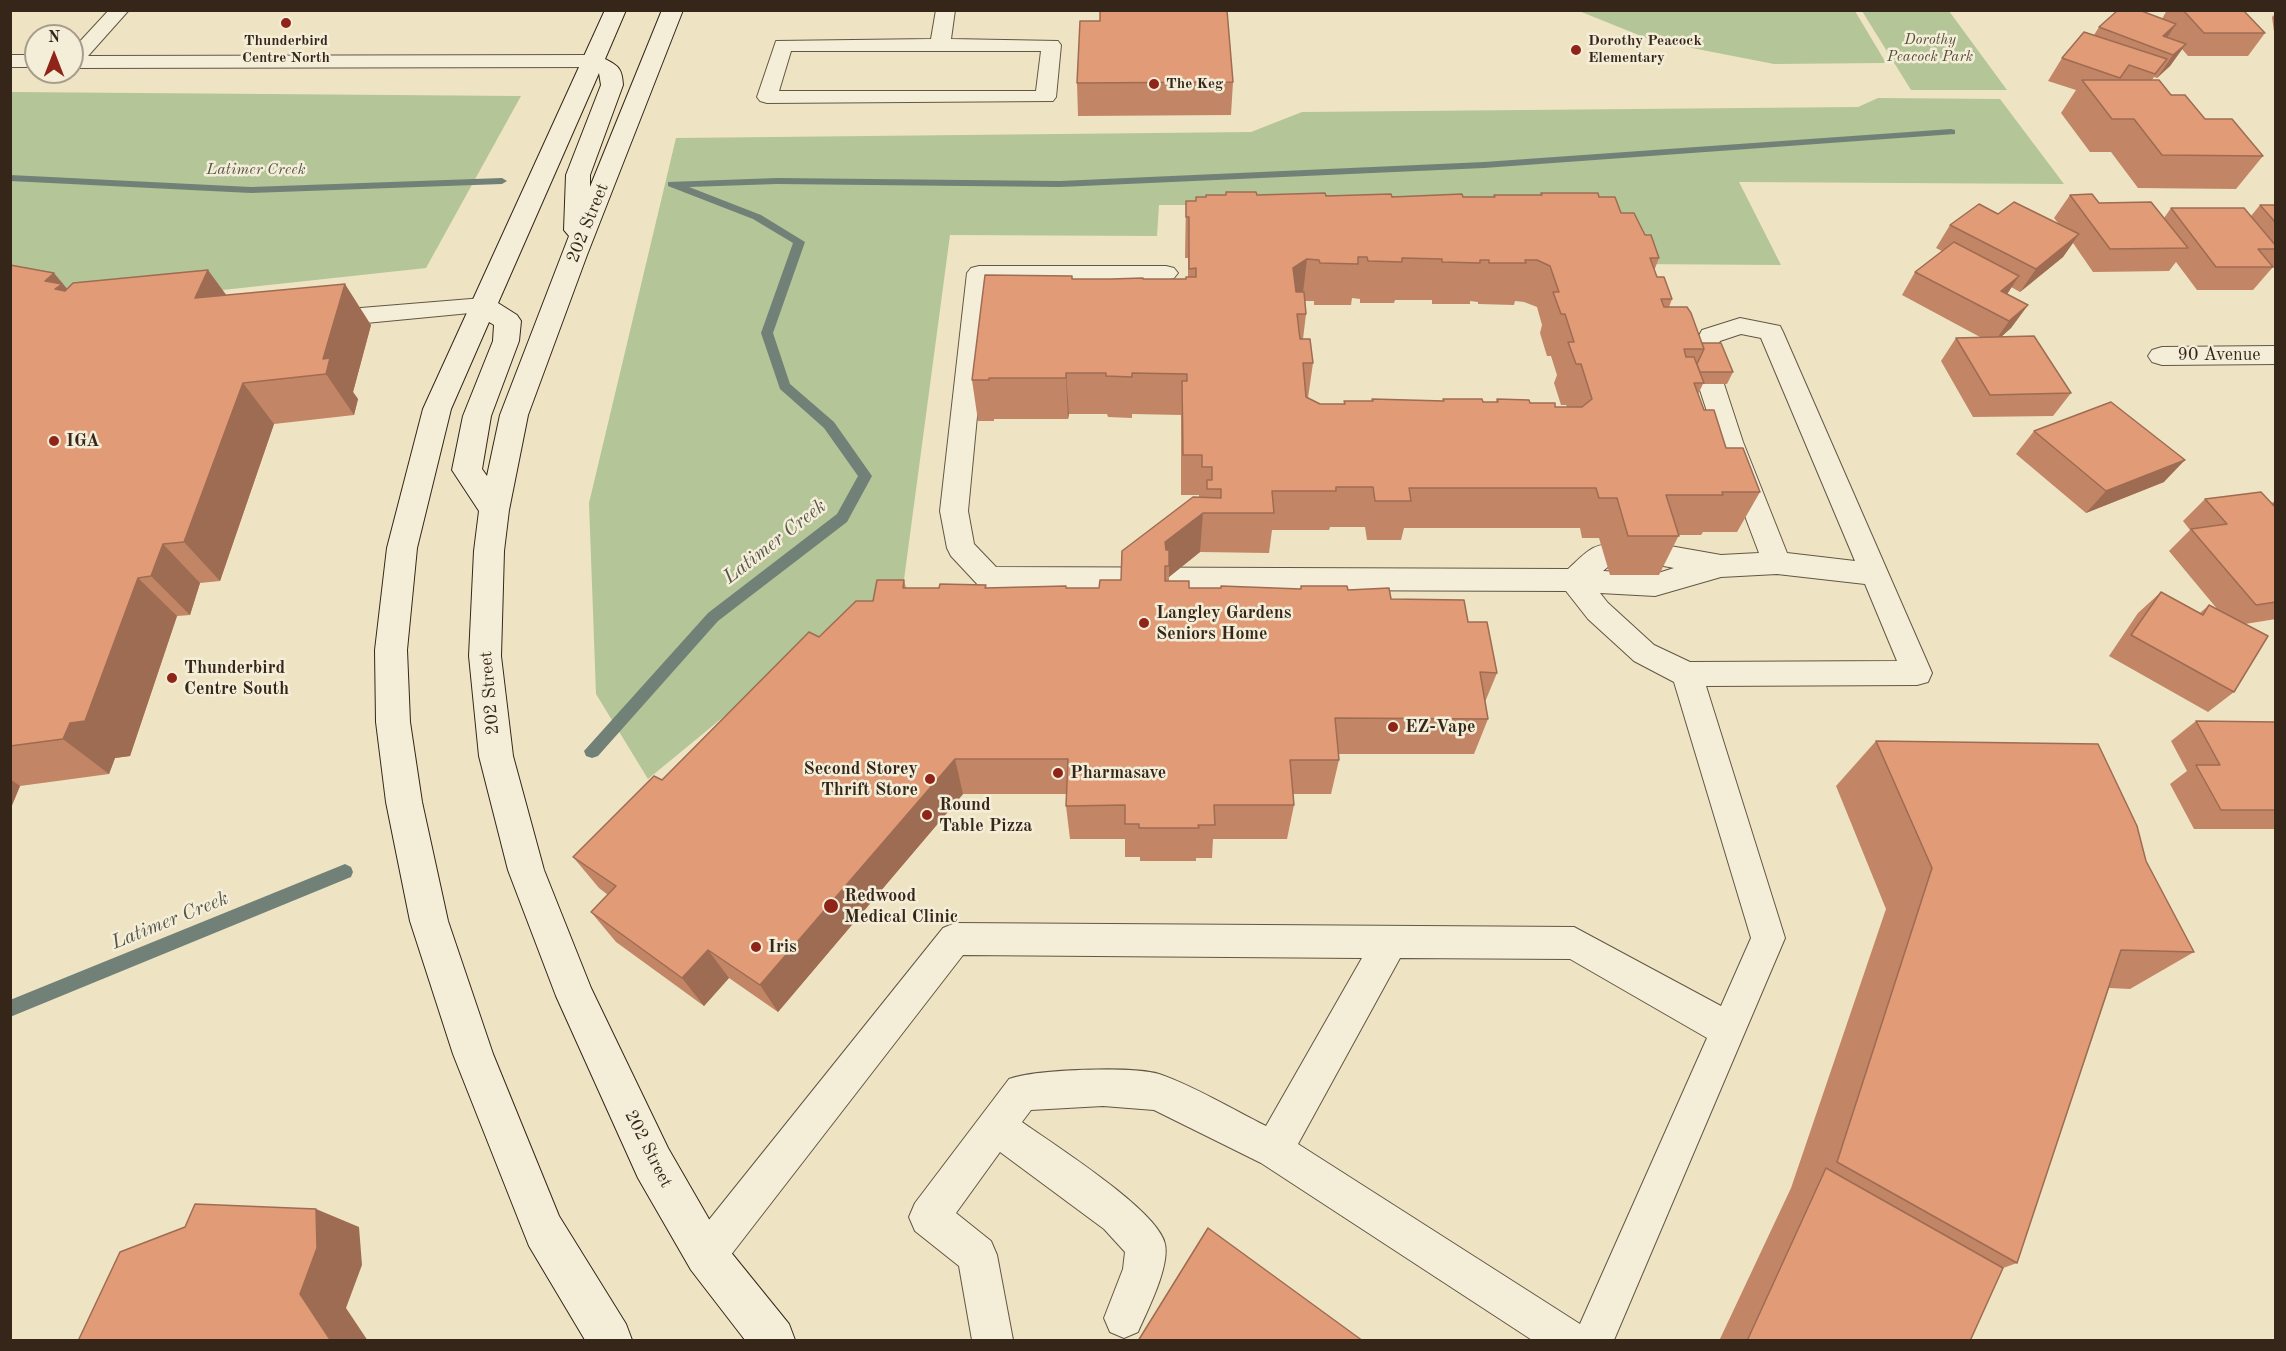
<!DOCTYPE html>
<html>
<head>
<meta charset="utf-8">
<style>
  body { margin:0 }
  #map { position:relative; width:2286px; height:1351px; overflow:hidden; background:#eee4c3; font-family:"Old Standard TT",serif }
  canvas { display:block }
  .frame { position:absolute; inset:0; border:12px solid #352619; pointer-events:none }
  .north { position:absolute; left:24px; top:24px; width:60px; height:60px; box-sizing:border-box; background:#f4edd8; border:2px solid #a89d8c; border-radius:50%; rotate:0deg; font-size:16px; font-weight:700; line-height:24px; text-align:center; color:#352619 }
  .north::after { content:''; display:block; margin:auto; width:21px; height:27px; background:#8f2418; clip-path:polygon(50% 0,100% 100%,50% 72%,0 100%) }
</style>
</head>
<body>
<div id="map">
<canvas width="2286" height="1351"></canvas>
<div class="frame"></div>
<div class="north">N</div>
</div>
<script>
const ctx = document.querySelector('canvas').getContext('2d');
ctx.lineJoin = 'round';
function fillPath(path, color) {
  ctx.fillStyle = color;
  ctx.fill(path, 'evenodd');
}
function strokePath(path, color, width, dash) {
  ctx.strokeStyle = color;
  ctx.lineWidth = width;
  ctx.lineCap = dash ? 'butt' : 'round';
  ctx.setLineDash(dash || []);
  ctx.stroke(path);
}
function write(font, color, halo, rows, align = 'center') {
  ctx.font = font + ' "Old Standard TT",serif';
  ctx.lineWidth = 5;
  ctx.setLineDash([]);
  ctx.textBaseline = 'middle';
  ctx.strokeStyle = halo;
  ctx.fillStyle = color;
  for (const [text, x, y, turn = 0] of rows) {
    ctx.save();
    ctx.translate(x, y);
    ctx.rotate((+turn || 0) * Math.PI / 180);
    ctx.textAlign = isNaN(turn) ? turn : align;
    if (halo) ctx.strokeText(text, 0, 0);
    ctx.fillText(text, 0, 0);
    ctx.restore();
  }
}
const green = new Path2D(`
  M1579,11H1855L1886,63L1774,64L1651,40Z
  M1862,11H1949L2007,90H1911Z
  M11,92L521,96L426,268L121,301L11,276Z
  M1878,98L2000,99L2064,184L1739,182L1781,265L1633,264L1612,205H1159L1157,236L950,235L903,587L795,658L648,779L596,694L589,503L676,138L1251,132L1302,112L1858,107Z`);
const stream = new Path2D(`
  M1951,129L1955,130V134L1484,168L1060,187L777,184L689,187L761,215L805,242L773,333L790,384L834,422L872,476L847,522L718,621L598,756L592,758L586,756L584,751L708,613L837,514L858,476L824,428L780,389L761,333L793,243L753,219L668,186V182L777,178L1060,181L1484,162Z
  M10,175L251,187L502,178L507,181L502,184L251,193L10,181Z
  M345,864L351,867L353,872L351,877L10,1017V1000Z`);
const lane = new Path2D(`
  M109,10H129L88,56L593,55L600,57L603,61L600,65L593,67L72,68V50Z
  M936,10H955L951,39L1058,41L1061,45L1056,97L1053,101L767,103L760,101L757,97L776,41L931,39ZM791,51H1041L1036,91H779Z
  M10,55H36V67H10Z
  M979,266H1166L1174,268L1178,273L1174,278L1166,280H990L968,511L974,544L996,567L1568,569C1582,557 1594,540 1614,546L1618,554L1614,562L1603,571L1655,574L1674,568L1643,562L1639,554L1643,546L1653,543L1721,555L1759,553L1717,442L1698,384L1702,378L1711,375L1720,378L1724,384L1743,442L1787,553L1855,561L1761,338L1741,334L1720,341L1710,361L1701,363L1692,361L1689,355L1702,330L1740,318L1780,326L1783,332L1932,673L1928,682L1917,685L1706,686L1785,938L1614,1340H1532L1261,1163L1154,1110L1103,1106L1031,1110L1022,1122C1053,1144 1159,1211 1165,1244C1170,1267 1147,1311 1138,1332L1124,1338L1110,1332L1104,1318L1123,1269L1125,1252L1104,1229L1000,1152L956,1213L991,1241L997,1255L1013,1340H972L959,1266L915,1231L909,1217L915,1203L1009,1079C1034,1069 1133,1066 1159,1074C1192,1085 1234,1110 1266,1126L1362,958L963,955L720,1269L706,1275L692,1269L686,1255L692,1241L943,928L955,923L1574,927L1721,1006L1751,938L1674,682L1634,661L1588,619L1566,591L989,589L979,586L951,556L947,548L940,511L967,273L971,268ZM1777,574L1865,584L1897,661L1690,662L1654,645L1608,603L1600,593L1655,596L1721,577ZM1400,958L1570,959L1707,1038L1580,1324L1298,1144Z
  M483,298L491,301L495,306L491,311L324,327L315,325L312,319L315,313L324,311Z`);
const street = new Path2D(`
  M2276,346V364L2162,365L2152,362L2148,356L2152,350L2162,347Z`);
const secondary = new Path2D(`
  M605,10H626L605,59C619,66 622,69 623,85L590,175V187L662,10H683L587,255L528,415L509,510L504,551L501,656L513,756L544,870L591,988L668,1148L721,1240L789,1324L795,1340H745L691,1270L638,1178L556,996L508,870L479,756L469,656L474,551L479,511L452,470L463,416L493,341L494,325L489,322L451,409L417,548L407,650L410,722L422,802L448,921L493,1054L559,1216L626,1324L632,1340H585L529,1246L453,1054L410,921L386,802L376,722L375,650L387,548L423,409ZM599,73L601,85L566,175L564,230L569,236L500,415L487,476L482,469L491,416L519,341L521,321L517,315L498,303Z`);
const wall = new Path2D(`
  M2167,10H2243L2265,33L2248,56H2188L2182,49L2170,66L2157,78L2154,77L2152,80L2205,119L2263,156L2236,189L2138,188L2111,152H2090L2061,113L2076,90L2048,81L2062,58L2094,35L2099,27L2162,19Z
  M2276,13V46L2272,17Z
  M1233,82L1231,115L1078,116L1077,83Z
  M1541,193L1599,197L1621,213L1645,235L1659,258L1654,271L1657,277L1672,299L1669,307L1702,343L1733,372L1727,384H1703L1698,394L1704,410L1726,448L1760,492L1737,532H1703L1701,535H1679L1659,575H1610L1599,538H1582L1580,528H1404L1401,540H1367L1365,527H1330L1329,530H1272L1269,553L1200,552L1169,577V581L1189,588L1301,589V586L1348,590L1391,599L1468,622L1497,673L1485,702L1488,719L1474,754H1338L1339,760L1331,794H1293L1294,805L1287,839H1213L1212,858H1196V861H1140V857H1125V839H1070L1066,806L1067,794H963L778,1012L729,978L704,1006L616,942L591,912L608,895L599,888L573,857L662,780L819,637L904,580L906,588H1099L1121,580L1199,497V495H1181V415L1132,414V418L1108,417L1107,414H1069L1068,419H994V421H978L972,380L1072,279H1186L1188,277V258H1185L1186,201H1196L1257,195L1494,197V195H1540ZM1352,298L1360,299V303H1394L1395,300H1432V304H1470V301L1478,302V304L1514,305L1515,301L1524,302L1537,307L1542,325L1540,333L1547,356H1551L1557,375L1554,383L1561,405H1566L1567,407H1555L1497,399L1496,402H1483L1443,399V401L1372,399V401H1344V404H1320L1308,398L1313,363L1303,339L1306,314L1305,301H1314V305H1351Z
  M2070,195L2099,203L2164,218L2171,208L2251,216L2260,205H2276V270L2273,267L2253,290H2197L2176,262L2169,271L2093,272L2073,243L2063,257L2020,292L2011,287L2007,294L2028,305L2011,328L2001,337L2071,393L2053,416L1973,417L1941,361L1956,338L1980,337L1902,295L1915,272L1942,251L1936,248L1950,225L1998,214L2059,224L2054,218Z
  M10,265L67,289L226,295L371,325L353,392L358,399L354,415L274,424L220,581L200,583L190,615L177,616L130,756L115,758L109,774L20,786L10,810Z
  M2034,431L2164,482L2086,513L2016,454Z
  M2205,499L2272,503L2276,500V619L2245,624L2234,692L2208,712L2109,656L2138,613L2161,592L2200,613L2209,605L2218,610L2169,551L2190,530L2183,521Z
  M2196,721L2276,722V829H2194L2170,784L2187,771L2171,741Z
  M1876,741L2146,861L2194,952L2130,989L2109,988L2017,1263L2003,1268L1970,1341H1719L1791,1188L1886,909L1836,786Z`);
const shadedWall = new Path2D(`
  M2176,24L2161,47L2163,36Z
  M2186,44L2170,66L2157,78L2173,55Z
  M2079,234L2063,257L2020,292L2036,269Z
  M1307,259L1302,301L1289,310L1293,268Z
  M208,270L238,311L195,298Z
  M54,273L89,315L45,281Z
  M2019,276L2004,299L2001,291Z
  M345,284L371,325L353,392L358,399L354,415L326,374L323,359Z
  M2028,305L2011,328L1993,344L2009,321Z
  M1066,373L1069,414L1068,419L1066,378Z
  M243,383L274,424L220,581L184,542Z
  M2185,460L2164,482L2086,513L2106,491Z
  M1203,513L1200,552L1169,577V566H1165V542Z
  M163,544L200,583L190,615L151,576Z
  M138,578L177,616L130,756L115,758L109,774L63,739Z
  M955,759L963,794L778,1012L760,985Z
  M10,779L20,786L10,810Z
  M708,950L729,978L704,1006L682,978Z
  M316,1209L359,1227L362,1265L346,1308L368,1341H331L300,1294Z`);
const building = new Path2D(`
  M1100,10H1227L1233,82L1077,83L1080,21H1100Z
  M2118,10H2139L2176,24L2163,36L2186,44L2173,55L2099,27Z
  M2183,10H2243L2265,33H2204Z
  M2084,32L2167,59L2155,74L2129,65L2120,78L2062,58Z
  M2082,80H2159L2171,95H2185L2205,119H2232L2263,156L2162,155L2134,119H2112Z
  M1226,192H1256L1257,195L1325,193L1326,196L1391,194L1392,197L1462,194L1463,197H1495L1494,195H1542L1541,193H1598L1599,197H1615L1621,213H1634L1645,235H1651L1659,258H1650L1657,277H1664L1672,299H1661L1664,307H1687L1691,313L1704,349H1684L1686,357H1694L1704,383H1694L1704,410H1714L1726,448H1743L1760,492H1722L1723,495H1666L1679,536H1628L1617,498H1599L1596,488H1409L1411,501H1375L1373,487H1336V491H1272L1274,513H1203L1165,542L1166,550H1169V566H1165V581H1189V588H1221V586L1301,589V586H1347L1348,590L1389,588L1391,599L1464,600L1468,622H1487L1497,673L1480,672L1488,719L1335,718L1339,760H1290L1294,805H1214L1215,825H1198L1199,828H1139V824H1125V805L1066,806L1068,759H955L760,985L708,950L682,978L591,912L616,886L573,857L654,776L662,780L809,632L819,637L856,601H873L877,580H904L903,588H939L940,584L986,585L985,588L1066,586V588H1099L1100,580H1121L1122,551L1193,497L1221,498V489H1207V480H1212V467H1202V455H1183L1182,381H1187V374L1132,373V377L1106,376V373H1066V378H989V380H972L985,275L1072,276V279H1111L1143,278V279H1186V277H1196V268L1189,269V217H1186V201H1196V197H1206V195H1226ZM1358,257H1367L1368,261L1402,262V258L1442,259V262L1480,263V260H1489V263H1526L1525,260H1537L1550,266L1559,292H1553L1561,314H1565L1574,342H1568L1576,364H1581L1592,399L1582,407H1555V403H1530L1529,400L1497,399L1498,402H1483L1482,399H1443L1444,401L1372,399L1373,401H1344L1345,404H1320L1306,397L1303,363H1313L1310,339H1300L1297,314H1306L1304,292H1296L1293,268L1307,259L1319,260L1320,263L1358,264Z
  M2092,194L2099,203L2151,202L2188,248L2110,249L2070,195Z
  M2014,202L2079,234L2036,269L1950,225L1979,204L1998,214Z
  M2260,205H2276V223Z
  M2171,208H2244L2276,246V249H2258L2273,267H2216Z
  M1954,242L2019,276L2001,291L2028,305L2009,321L1915,272Z
  M10,265L54,273L45,281L62,284L55,289L65,291L73,283L208,270L195,298L345,284L323,359L330,358L326,374L243,383L184,542L163,544L151,576L138,578L85,721L70,723L63,739L10,746Z
  M2034,336L2071,393L1990,395L1956,338Z
  M1702,343H1721L1733,372H1700L1697,364L1704,349Z
  M2111,402L2185,460L2106,491L2034,431Z
  M2261,492L2276,508V602L2256,605L2191,529L2227,524L2205,499Z
  M2161,592L2203,615L2209,605L2268,636L2234,692L2131,635Z
  M2196,721L2276,722V810H2221L2196,765H2220Z
  M1876,741L2098,744L2137,826L2146,861L2194,952L2121,950L2017,1263L1837,1162L1932,868Z
  M1826,1168L2003,1268L1970,1341H1747Z
  M195,1204L316,1209L317,1248L300,1294L331,1341H78L120,1252L185,1227Z
  M1208,1228L1363,1341H1138Z`);
const markers = [
  [286,23,6,"#8f2418"],
  [1576,50,6,"#8f2418"],
  [1154,84,6,"#8f2418"],
  [54,441,6,"#8f2418"],
  [1144,623,6,"#8f2418"],
  [172,678,6,"#8f2418"],
  [1393,727,6,"#8f2418"],
  [1058,773,6,"#8f2418"],
  [930,779,6,"#8f2418"],
  [927,815,6,"#8f2418"],
  [831,906,8,"#8f2418"],
  [756,947,6,"#8f2418"]
];
const farParknames = [
  ["Dorothy",1930,40],
  ["Peacock Park",1930,57]
];
const farPoinames = [
  ["Thunderbird",286,41,"center"],
  ["Centre North",286,58,"center"],
  ["Dorothy Peacock",1588,41],
  ["Elementary",1588,58],
  ["The Keg",1166,84]
];
const farWaternames = [
  ["Latimer Creek",256,170]
];
const streetNames = [
  ["202 Street",588,223,-68],
  ["90 Avenue",2219,355],
  ["202 Street",490,693,-95],
  ["202 Street",648,1149,63]
];
const poiNames = [
  ["IGA",66,441],
  ["Langley Gardens",1156,613],
  ["Seniors Home",1156,634],
  ["Thunderbird",184,668],
  ["Centre South",184,689],
  ["EZ-Vape",1405,727],
  ["Second Storey",918,769,"right"],
  ["Thrift Store",918,790,"right"],
  ["Pharmasave",1070,773],
  ["Round",939,805],
  ["Table Pizza",939,826],
  ["Redwood",844,896],
  ["Medical Clinic",844,917],
  ["Iris",768,947]
];
const waterNames = [
  ["Latimer Creek",775,542,-38],
  ["Latimer Creek",170,921,-22]
];
fillPath(green, '#b4c598');
fillPath(stream, '#718177');
strokePath(lane, '#635644', 2);
strokePath(street, '#635644', 2);
strokePath(secondary, '#352619', 2);
fillPath(lane, '#f4edd8');
fillPath(street, '#f4edd8');
fillPath(secondary, '#f4edd8');
fillPath(wall, '#c28565');
fillPath(shadedWall, '#9e6c53');
fillPath(building, '#e19b76');
strokePath(building, '#9e6c53', 1.5);
for (const [x, y, r, color] of markers) {
  const dot = new Path2D();
  dot.arc(x, y, r, 0, 2 * Math.PI);
  ctx.fillStyle = color;
  ctx.fill(dot);
  strokePath(dot, '#f4edd8', 2);
}
write('italic 15px', '#554e39', '#f4edd8', farParknames);
write('bold 15px', '#352619', '#f4edd8', farPoinames, 'left');
write('italic 16px', '#535448', '#f4edd8', farWaternames);
write('18px', '#352619', '#f4edd8', streetNames);
write('bold 18px', '#352619', '#f4edd8', poiNames, 'left');
write('italic 20px', '#535448', '#f4edd8', waterNames);
</script>
</body>
</html>
